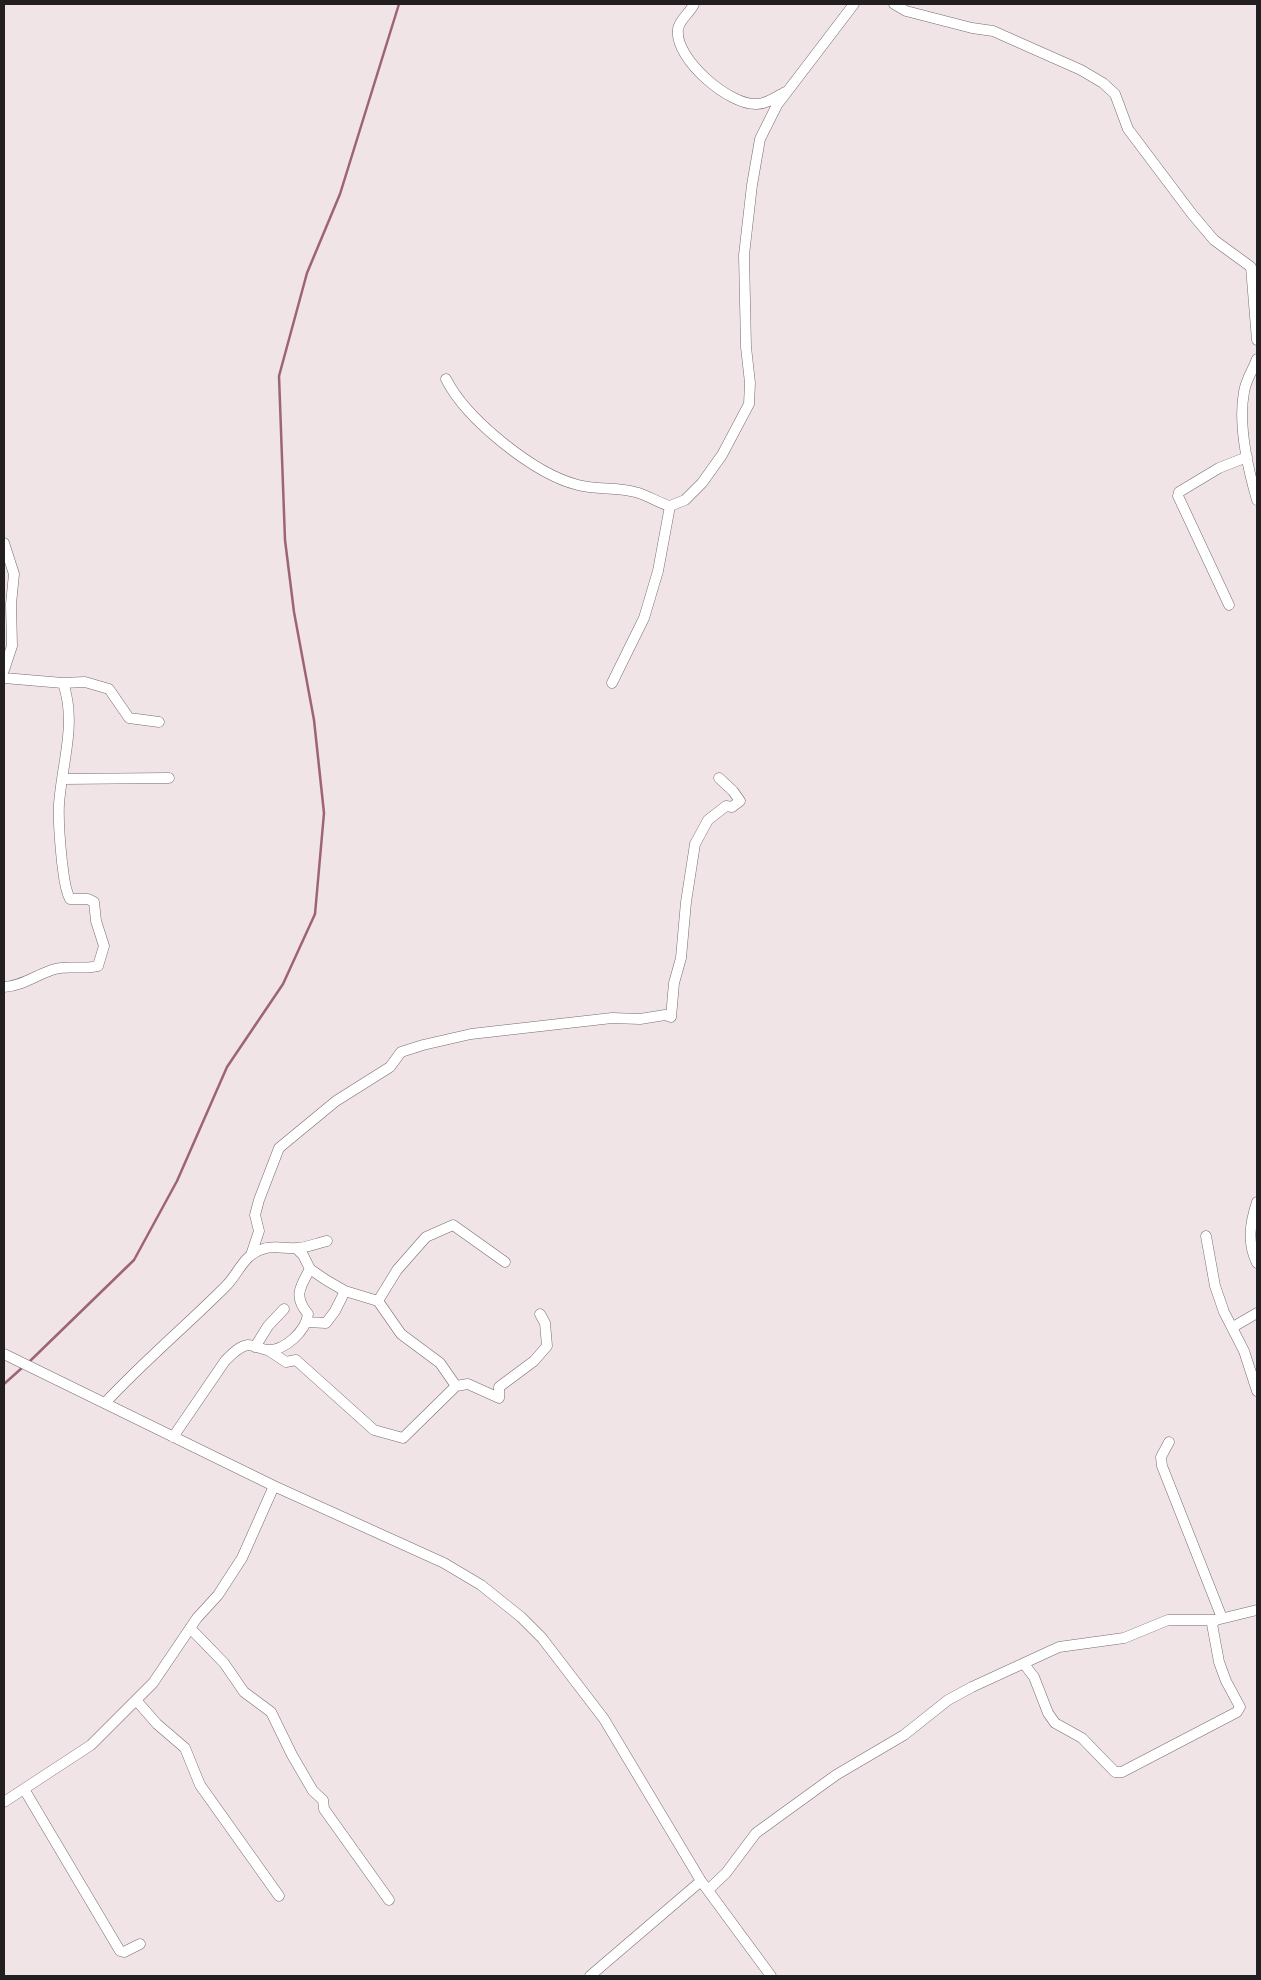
<!DOCTYPE html>
<html>
<head>
<meta charset="utf-8">
<style>
  body { margin:0 }
  #map { position:relative; width:1261px; height:1980px; overflow:hidden; background:#f0e4e7; font-family:"Source Sans 3",sans-serif }
  canvas { display:block }
  .frame { position:absolute; inset:0; border:5px solid #231e20; pointer-events:none }
</style>
</head>
<body>
<div id="map">
<canvas width="1261" height="1980"></canvas>
<div class="frame"></div>
</div>
<script>
const ctx = document.querySelector('canvas').getContext('2d');
ctx.lineJoin = 'round';
function strokePath(path, color, width, dash) {
  ctx.strokeStyle = color;
  ctx.lineWidth = width;
  ctx.lineCap = dash ? 'butt' : 'round';
  ctx.setLineDash(dash || []);
  ctx.stroke(path);
}
const stream = new Path2D(`
  M29,1362L134,1260L177,1181L227,1067L283,984L315,914L324,813L314,720L294,612L285,540L279,376L307,273L340,194L399,4
  M4,1384L23,1367`);
const minor = new Path2D(`
  M694,4C690,13 679,20 678,29C674,59 730,106 757,104C767,104 776,97 785,92
  M894,4L906,11L972,28L993,31L1081,70L1103,83L1115,94L1128,129L1192,214L1214,240L1251,267L1257,340
  M1257,359C1253,370 1246,379 1244,392C1238,424 1248,469 1257,500
  M446,379C466,419 534,474 578,485C596,490 617,487 635,492C648,495 658,503 670,506
  M4,543L14,574L11,604L12,646L4,670
  M1229,605L1178,496L1179,492L1219,468L1247,457
  M4,678L63,683C77,723 62,763 59,804C58,823 60,843 62,862C64,875 64,888 70,899H88L94,902L96,921L104,946L98,966C84,970 69,965 55,969C37,974 23,986 4,987
  M63,683L85,682L109,689L129,718L159,722
  M612,683L644,618L658,571L670,506L685,500L702,483L722,455L749,404L750,383L746,347L744,255L752,185L760,139L777,105L854,4
  M63,779L169,778
  M1257,1202C1250,1223 1247,1243 1257,1263
  M1206,1236L1215,1286L1224,1312L1244,1351L1257,1391
  M297,1249L303,1255L310,1269L326,1280L345,1291L378,1301L401,1334L440,1363L456,1386
  M251,1255L259,1231L255,1215L259,1200L279,1148L336,1101L390,1067L401,1052L423,1045L471,1034L612,1018L640,1019L665,1015L671,1017L674,983L681,958L686,902L695,844L708,820L726,806L732,807L740,801L733,791L719,778
  M378,1301L397,1270L426,1237L453,1225L505,1262
  M307,1322L326,1323L335,1311L345,1291
  M1233,1327L1257,1313
  M255,1347L268,1326L284,1309
  M268,1350L286,1362L296,1360L374,1430L403,1438L456,1386L468,1384L499,1398V1387L534,1361L547,1346L545,1323L540,1314
  M4,1354L274,1486L444,1563L481,1585L521,1617L542,1638L604,1719L701,1881L771,1976
  M105,1403C143,1362 186,1326 226,1286C239,1273 243,1255 263,1249C274,1245 285,1249 297,1248C306,1248 317,1243 327,1241
  M173,1437L225,1361C231,1355 239,1346 248,1345C254,1345 260,1349 267,1350C285,1351 306,1331 308,1314C293,1296 300,1287 310,1269
  M1169,1442L1161,1457L1162,1466L1222,1618
  M190,1628L224,1663L244,1692L271,1712L292,1755L313,1791L323,1800L324,1809L389,1900
  M1024,1664L1034,1677L1048,1713L1055,1723L1082,1738L1115,1772H1122L1237,1712L1240,1707L1226,1681L1219,1662L1212,1624L1216,1620
  M136,1700L157,1724L185,1748L200,1785L279,1896
  M24,1789L120,1951L124,1952L140,1944
  M4,1802L91,1745L153,1683L197,1618L218,1595L242,1558L274,1486
  M708,1890L726,1873L756,1833L836,1775L904,1735L948,1700L972,1687L1059,1647L1124,1638L1168,1620H1216L1257,1610
  M590,1976L701,1881`);
strokePath(stream, '#9e6378', 2.5);
strokePath(minor, '#766b6e', 11);
strokePath(minor, '#fff', 10);
</script>
</body>
</html>
